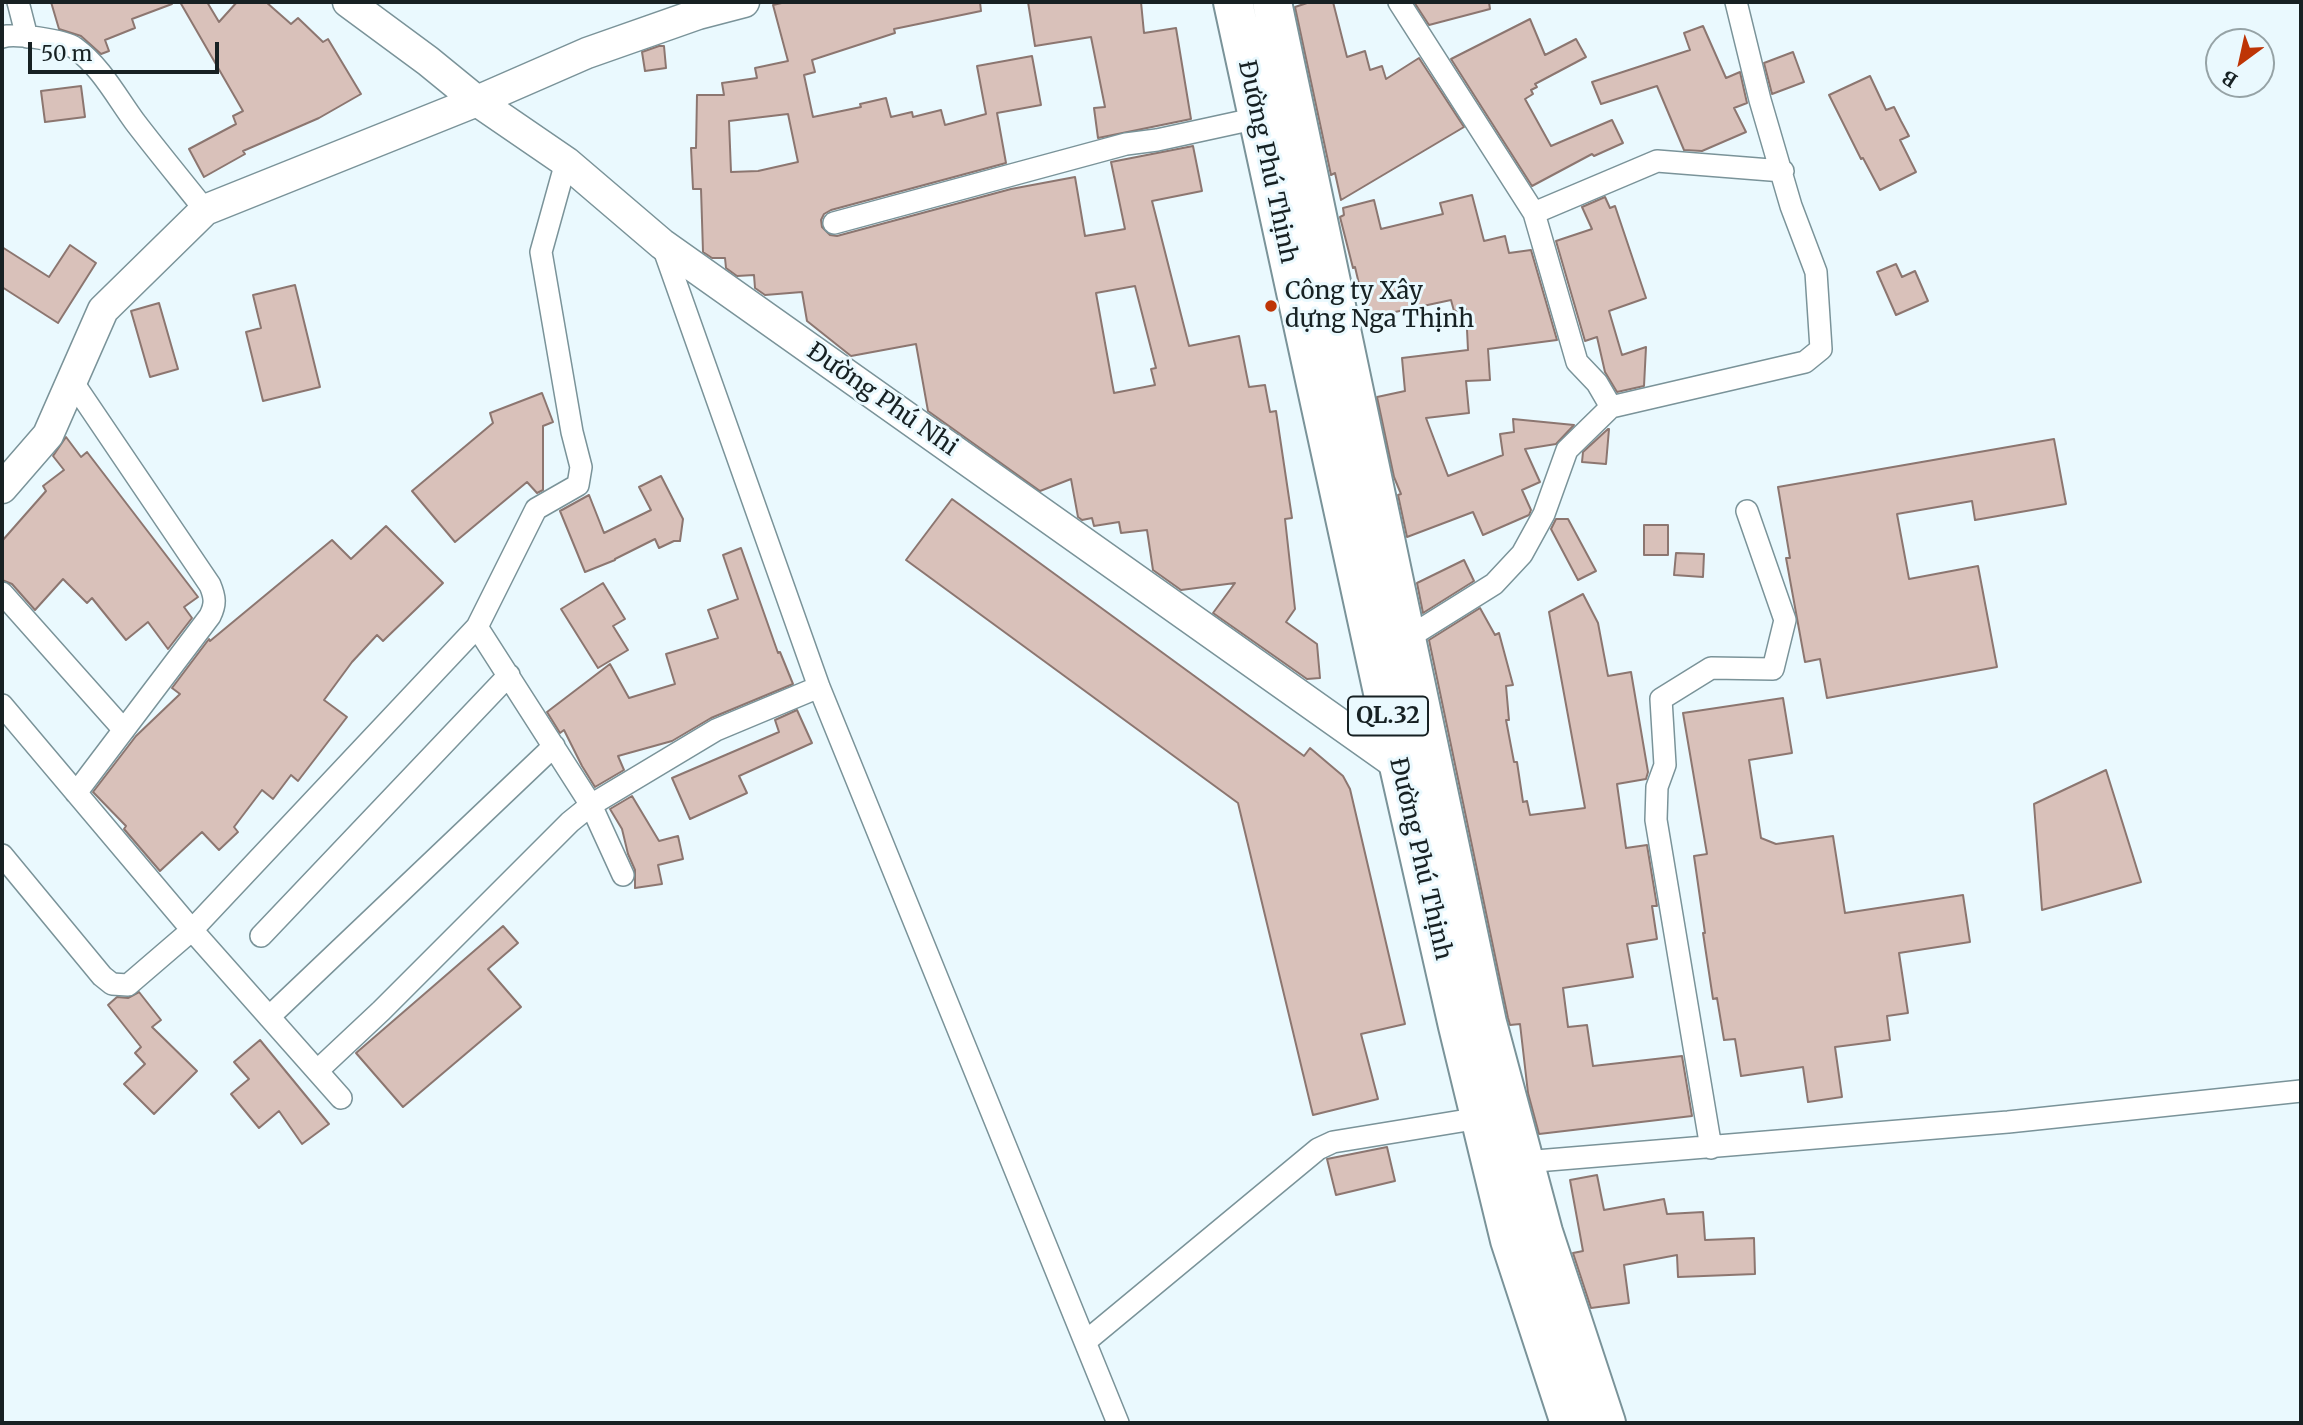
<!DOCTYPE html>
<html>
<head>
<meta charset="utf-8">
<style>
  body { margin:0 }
  #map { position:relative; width:2303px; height:1425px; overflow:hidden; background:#eaf9fe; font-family:Merriweather,serif }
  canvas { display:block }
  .frame { position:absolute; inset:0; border:4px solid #172123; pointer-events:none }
  .north { position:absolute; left:2205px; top:28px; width:70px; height:70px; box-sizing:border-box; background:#eaf9fe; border:2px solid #96a3a6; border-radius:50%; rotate:213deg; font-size:19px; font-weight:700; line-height:28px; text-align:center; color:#172123 }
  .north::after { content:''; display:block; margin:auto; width:24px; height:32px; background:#be3506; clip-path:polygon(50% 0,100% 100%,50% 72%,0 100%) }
  .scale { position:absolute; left:28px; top:42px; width:191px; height:32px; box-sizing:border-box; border:4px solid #172123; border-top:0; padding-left:9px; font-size:21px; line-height:24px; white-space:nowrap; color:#172123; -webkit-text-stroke:5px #eaf9fe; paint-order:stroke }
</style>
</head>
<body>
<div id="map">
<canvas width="2303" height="1425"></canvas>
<div class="frame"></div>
<div class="north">B</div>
<div class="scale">50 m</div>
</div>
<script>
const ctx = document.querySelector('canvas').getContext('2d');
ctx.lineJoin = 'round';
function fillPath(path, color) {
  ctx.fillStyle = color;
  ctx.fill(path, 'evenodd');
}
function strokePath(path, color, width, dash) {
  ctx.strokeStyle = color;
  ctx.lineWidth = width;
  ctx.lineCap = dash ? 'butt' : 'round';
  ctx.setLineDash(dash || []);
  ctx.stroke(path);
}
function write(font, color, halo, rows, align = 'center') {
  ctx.font = font + ' Merriweather,serif';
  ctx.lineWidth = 6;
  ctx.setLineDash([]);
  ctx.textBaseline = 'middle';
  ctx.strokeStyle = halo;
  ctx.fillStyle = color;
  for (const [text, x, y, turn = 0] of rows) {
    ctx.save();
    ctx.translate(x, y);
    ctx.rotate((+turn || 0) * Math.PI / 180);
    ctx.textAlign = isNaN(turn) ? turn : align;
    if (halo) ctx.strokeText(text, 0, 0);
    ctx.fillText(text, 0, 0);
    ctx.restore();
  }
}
const building = new Path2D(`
  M51,2H172V4L132,19L135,28L105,40L109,51L101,54L81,36L59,29Z
  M180,2H207L219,22L237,2H266L291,24L298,18L323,42L328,39L361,94L319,118L243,151L245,154L204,177L189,149L236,124L233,116L243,111Z
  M786,2H980L981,11L894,29L895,33L812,60L815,72L804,75L813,117L861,107L860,104L886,98L891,117L912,112L913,117L941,110L945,125L986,114L977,66L1032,56L1041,105L997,113L1006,163L831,210L824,214L821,220L822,227L830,235L837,236L1011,189L1075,177L1085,236L1125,229L1111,162L1193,146L1202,191L1152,201L1189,346L1239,336L1249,387L1265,385L1270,412L1276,411L1292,518L1285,519L1295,609L1286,622L1317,644L1320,678L1307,679L1213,613L1235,583L1181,590L1153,570L1147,530L1121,533L1119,522L1094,526L1092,518L1082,520L1078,517L1071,479L1040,491L928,411L916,344L851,356L807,321L802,292L765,295L755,288L754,275L737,276L726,268L725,258H712L703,252L701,189H693L691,148H696L697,95H724L722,83L757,78L755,68L788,61L773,5ZM788,114L798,162L758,171L731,172L729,121ZM1135,286L1156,368L1151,369L1155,385L1114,393L1096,293Z
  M1028,2H1141L1144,33L1176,28L1191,119L1098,138L1094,108L1105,107L1091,37L1035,46Z
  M1310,2H1333L1347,57L1365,51L1370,70L1382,66L1386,79L1419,58L1464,127L1341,200L1335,173L1331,175L1295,7Z
  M1414,2H1489L1490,9L1429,25Z
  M1530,19L1545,55L1576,39L1586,57L1535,84L1537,87L1531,90L1533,94L1525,99L1551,146L1612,120L1623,143L1594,156L1592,154L1532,186L1451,59Z
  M1703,26L1726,78L1740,72L1747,103L1734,108L1746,132L1702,151L1684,150L1657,86L1601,104L1592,82L1690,50L1684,33Z
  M659,46H664L666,68L645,71L642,52Z
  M1793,52L1804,82L1772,94L1764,63Z
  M1870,76L1886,110L1894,107L1901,121L1909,136L1900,140L1916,172L1880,190L1863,158L1861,159L1829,95Z
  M81,86L85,117L45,122L41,91Z
  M1472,195L1484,241L1505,236L1509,253L1531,250L1557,340L1488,349L1490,380L1466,381L1469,413L1426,418L1448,476L1503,455L1500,434L1514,432L1513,419L1574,425L1556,444L1525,449L1540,482L1522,490L1531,510L1529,515L1483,535L1473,512L1407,537L1398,495L1401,494L1394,477L1377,397L1405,391L1402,358L1468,350L1466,309L1454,311L1451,300L1367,318L1355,267L1353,268L1340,217L1344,215L1343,208L1374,200L1381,229L1443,214L1440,203Z
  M1605,197L1610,208L1615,206L1646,298L1609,311L1622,355L1646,347L1644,386L1617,392L1605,372L1597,337L1585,341L1556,241L1592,229L1582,207Z
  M70,245L96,263L58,323L2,287V247L49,277Z
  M1896,264L1902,277L1915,271L1928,301L1896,315L1877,272Z
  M295,285L320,387L263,401L246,332L261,328L253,295Z
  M159,303L178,369L150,377L131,311Z
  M542,393L553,422L543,426V490L537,493L527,482L455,542L412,491L493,423L490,413Z
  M1608,429H1609L1606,464L1582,462L1583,452Z
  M66,437L81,457L87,452L198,597L184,607L192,618L168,649L148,622L126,640L92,598L87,603L63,579L35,610L12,584L2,580V541L46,491L43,486L64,470L53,456Z
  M2054,439L2066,504L1975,520L1972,501L1897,514L1909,579L1978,566L1997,667L1827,698L1820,659L1805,662L1786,558H1790L1778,487Z
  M661,476L683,519L680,541H674L659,548L655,539L615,559V560L585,572L560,511L589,495L604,533L651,510L639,487Z
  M952,499L1304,756L1310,748L1343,776L1350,789L1405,1024L1361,1034L1378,1099L1313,1115L1238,803L906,560Z
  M1556,519H1568L1596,571L1578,580L1551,529Z
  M1644,525H1668V555H1644Z
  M386,526L443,583L383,641L377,635L352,662L324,700L347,717L298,781L291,775L273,799L262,790L234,827L238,832L219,850L202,832L160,871L124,829L126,826L93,792L136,736L180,694L172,688L209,639L210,641L332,540L351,559Z
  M741,548L778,653L780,652L793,684L711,718L672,741L618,756L624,770L595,787L582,766L564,730L560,733L547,712L610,664L629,698L675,684L666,654L718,638L708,610L738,599L723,555Z
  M1676,553L1704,554L1703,577L1674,575Z
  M1464,560L1474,581L1423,613L1417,583Z
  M603,583L625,619L613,626L628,650L598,668L561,609Z
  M1583,594L1598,623L1608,676L1631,672L1648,772L1646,779L1617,784L1626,848L1647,845L1657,906H1652L1657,939L1627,944L1633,977L1563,988L1568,1027L1587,1025L1593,1066L1682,1056L1692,1116L1539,1134L1528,1093L1520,1024L1510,1025L1508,1018L1429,640L1480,608L1495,635L1499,633L1513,685L1506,686L1509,720H1506L1514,762H1517L1523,802L1527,801L1530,815L1585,808L1549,612Z
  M1783,698L1792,753L1749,760L1761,838L1776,844L1833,836L1845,913L1963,895L1970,942L1899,953L1908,1013L1887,1016L1890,1040L1835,1047L1842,1097L1808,1102L1803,1067L1741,1076L1735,1039L1724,1040L1717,998L1713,999L1703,933H1705L1694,856L1707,854L1683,713Z
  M797,710L812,743L739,776L747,793L690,819L672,778L779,732L775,720Z
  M2106,770L2141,882L2042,910L2034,804Z
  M632,796L659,841L678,836L683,859L658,865L662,884L635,888V870L628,854L622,829L610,809Z
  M503,926L518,943L488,969L521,1007L403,1107L356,1053Z
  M139,992L161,1020L152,1027L197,1071L154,1114L124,1084L145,1064L135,1053L141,1047L108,1005L117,997L128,998Z
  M260,1040L329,1124L302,1144L279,1111L259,1128L231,1094L249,1079L234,1062Z
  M1387,1147L1395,1181L1336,1195L1327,1159Z
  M1597,1175L1604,1210L1664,1199L1667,1214L1703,1212L1705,1240L1754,1238L1755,1274L1678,1277L1677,1255L1624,1265L1629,1303L1591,1308L1573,1253L1583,1251L1570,1180Z`);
const street = new Path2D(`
  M18,2L27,37
  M1399,2L1534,213L1577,362L1597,383L1611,407L1567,450L1544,514L1522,554L1494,584L1406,639
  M2,37C14,33 64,40 75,48C101,67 116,96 135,122C158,152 182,181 205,210
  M1534,213L1657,161L1783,171
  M834,223L1126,144L1157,140L1258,118
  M662,244L819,687L1118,1423
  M72,381L210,585C215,597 216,604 210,616L76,793
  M1611,407L1805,362L1821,349L1816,272L1791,206L1760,100L1736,2
  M2,593L124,730
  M477,627L591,805L623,875
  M2,705L192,930L477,627L536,509L578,485L581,467L572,432L541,252L566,162
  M2,855L102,976L112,984L128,985L192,930L341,1098
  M261,936L509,675
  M269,1017L554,746
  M317,1071L381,1011L570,822L591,805L716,730L819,687
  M1711,1148L1656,820L1657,787L1665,765L1661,699L1711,668L1773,669L1785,620L1747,511
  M1524,1162L2008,1122L2301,1091
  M1085,1342L1318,1149L1333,1142L1480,1118`);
const secondary = new Path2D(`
  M348,2L428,61L477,101L566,162L662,244L1399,766L1411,764
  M2,488L48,435L103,310L205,210L477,101L587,53L698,14L744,2`);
const highway = new Path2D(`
  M1233,2L1399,766L1458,1026L1510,1240L1570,1423
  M1272,2L1487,1023L1543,1232L1606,1423`);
const markers = [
  [1271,306,7,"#be3506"]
];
const shields = [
  [1388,716,80]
];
const shieldNames = [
  ["QL.32",1388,716]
];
const streetNames = [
  ["Đường Phú Thịnh",1267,162,78],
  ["Đường Phú Nhi",882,400,35],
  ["Đường Phú Thịnh",1420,859,77]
];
const poiNames = [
  ["Công ty Xây",1285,292],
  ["dựng Nga Thịnh",1285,320]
];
fillPath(building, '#d9c1ba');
strokePath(building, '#8c7670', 2);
strokePath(street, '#7a9399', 24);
strokePath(secondary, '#7a9399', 33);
strokePath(highway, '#7a9399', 42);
strokePath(street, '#fff', 21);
strokePath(secondary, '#fff', 30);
strokePath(highway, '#fff', 38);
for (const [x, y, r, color] of markers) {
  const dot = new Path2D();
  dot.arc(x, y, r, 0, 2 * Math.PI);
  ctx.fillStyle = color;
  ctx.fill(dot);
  strokePath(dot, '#eaf9fe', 2.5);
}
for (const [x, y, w] of shields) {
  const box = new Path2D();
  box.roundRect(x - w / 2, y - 19.5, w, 39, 5);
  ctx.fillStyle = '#eaf9fe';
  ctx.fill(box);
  strokePath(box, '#172123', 2);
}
write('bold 23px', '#172123', null, shieldNames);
write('24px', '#172123', '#eaf9fe', streetNames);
write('24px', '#172123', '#eaf9fe', poiNames, 'left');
</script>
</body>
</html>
